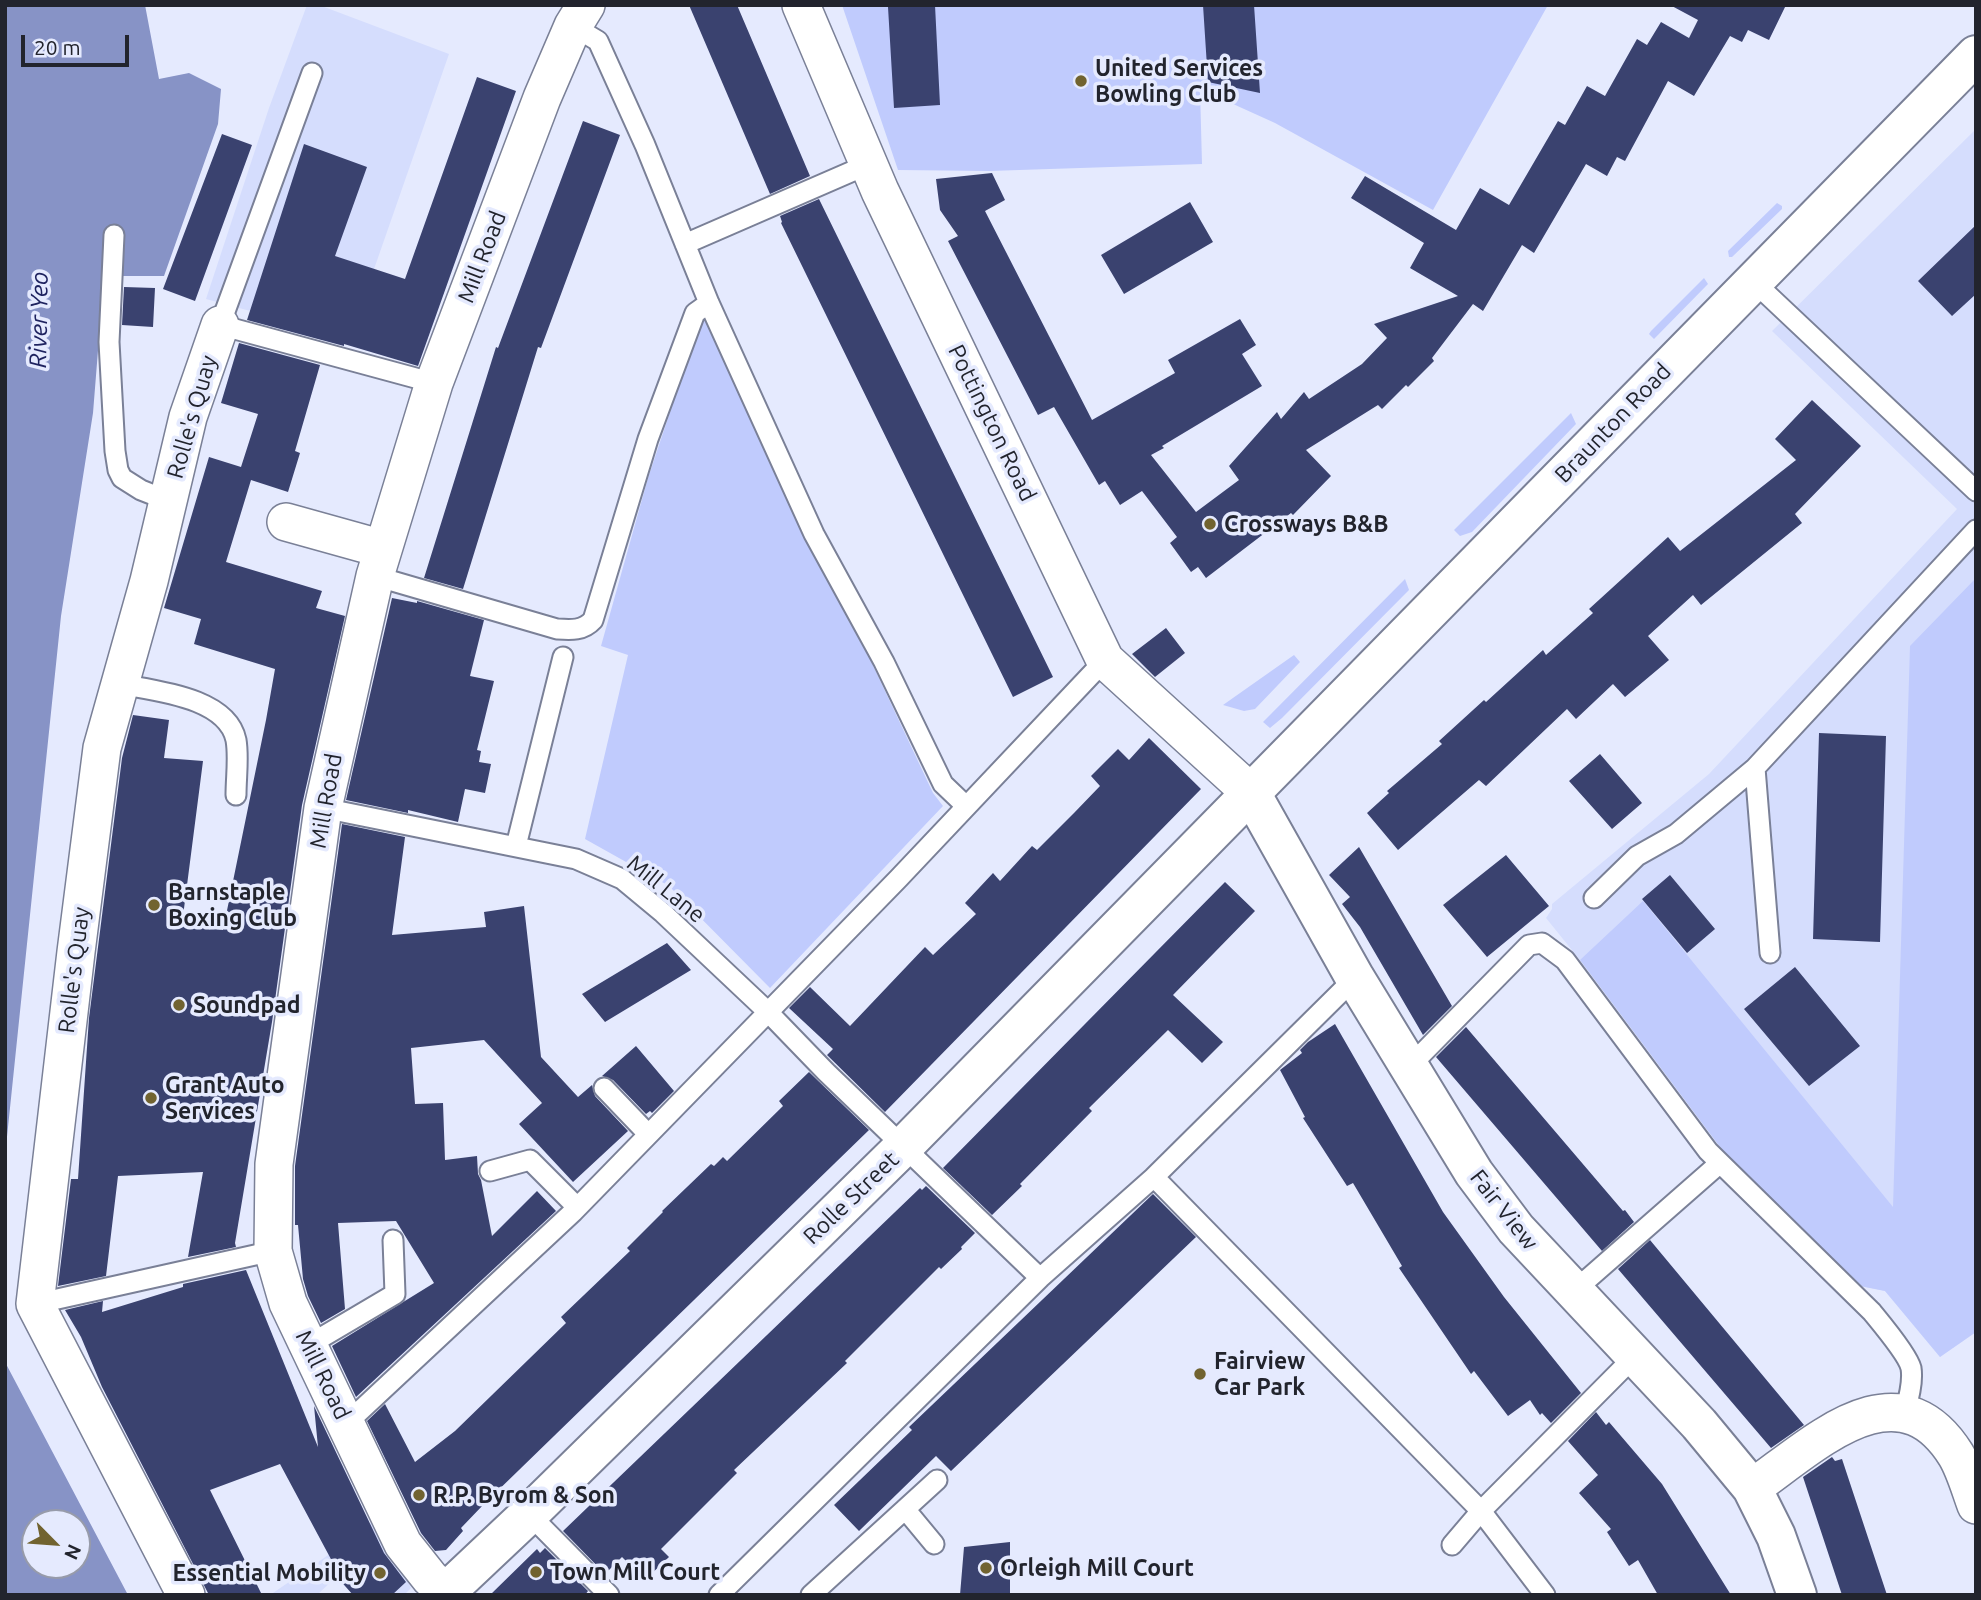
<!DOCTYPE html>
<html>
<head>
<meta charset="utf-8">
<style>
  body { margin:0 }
  #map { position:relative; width:1981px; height:1600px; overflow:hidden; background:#e5eafe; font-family:Ubuntu,sans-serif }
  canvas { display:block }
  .frame { position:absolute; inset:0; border:7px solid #22242d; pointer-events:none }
  .north { position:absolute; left:21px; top:1509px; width:70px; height:70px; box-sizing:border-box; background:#e5eafe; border:2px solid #979baa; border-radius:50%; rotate:115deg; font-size:19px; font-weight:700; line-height:28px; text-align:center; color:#22242d }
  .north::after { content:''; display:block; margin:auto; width:24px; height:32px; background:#716330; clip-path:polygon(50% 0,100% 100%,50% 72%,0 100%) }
  .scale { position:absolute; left:21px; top:35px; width:108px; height:32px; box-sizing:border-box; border:4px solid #22242d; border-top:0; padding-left:9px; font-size:21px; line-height:24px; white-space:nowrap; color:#22242d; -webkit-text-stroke:5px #e5eafe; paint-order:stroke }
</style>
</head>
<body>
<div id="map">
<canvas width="1981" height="1600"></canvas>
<div class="frame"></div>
<div class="north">N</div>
<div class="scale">20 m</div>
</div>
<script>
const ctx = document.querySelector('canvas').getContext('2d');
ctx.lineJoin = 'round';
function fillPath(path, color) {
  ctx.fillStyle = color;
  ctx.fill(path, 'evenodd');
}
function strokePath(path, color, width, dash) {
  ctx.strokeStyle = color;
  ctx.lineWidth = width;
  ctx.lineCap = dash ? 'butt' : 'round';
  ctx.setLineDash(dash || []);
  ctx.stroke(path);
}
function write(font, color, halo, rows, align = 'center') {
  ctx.font = font + ' Ubuntu,sans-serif';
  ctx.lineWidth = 7;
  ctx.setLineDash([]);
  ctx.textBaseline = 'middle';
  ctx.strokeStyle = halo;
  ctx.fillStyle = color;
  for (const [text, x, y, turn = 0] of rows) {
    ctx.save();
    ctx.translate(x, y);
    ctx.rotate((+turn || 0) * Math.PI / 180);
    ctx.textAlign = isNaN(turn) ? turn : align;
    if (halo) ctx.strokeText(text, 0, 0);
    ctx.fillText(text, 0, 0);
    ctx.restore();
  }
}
const built = new Path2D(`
  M307,5H319L449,54L350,338L206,299L269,108Z
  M1976,129V1332L1940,1357L1885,1291L1860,1286L1729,1159L1580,960L1546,918L1552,909V904L1709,774L1957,509L1772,331Z
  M377,1518L411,1588L404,1595H353L336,1577L317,1595H270L324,1558Z`);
const green = new Path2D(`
  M842,5H1548L1433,210L1275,123L1200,89L1202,164L989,171L898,170Z
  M1777,203L1782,206V209L1732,257H1729L1728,251Z
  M1704,278L1708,284L1654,339L1649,334L1651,331Z
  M709,316L933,793L943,806L770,988L669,886L585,839L628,655L601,646L648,478L701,319Z
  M1571,413L1576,424L1472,532L1460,536L1454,530Z
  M1976,578V1332L1940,1357L1885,1291L1860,1286L1729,1159L1580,960L1643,901L1893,1207L1910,646Z
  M1405,579L1409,590L1282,718L1270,728L1263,722Z
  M1294,655L1300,662L1255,709L1244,711L1223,705Z`);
const water = new Path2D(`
  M5,5H145L159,79L189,73L221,89L218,124L164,276H121L101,313L93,413L61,616L5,1156Z
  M5,1362L128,1595H6ZM35,1523H77V1565H35Z`);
const building = new Path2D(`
  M689,5H737L810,176L770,194Z
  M935,5L940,105L894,108L888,7Z
  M1203,5H1254L1260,93L1208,82Z
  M1670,5H1786L1769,40L1748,30L1742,42L1730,36L1694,96L1668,81L1625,161L1617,157L1607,176L1586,164L1534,253L1522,245L1483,311L1473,304L1432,358L1434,361L1408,387L1406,385L1382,409L1378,405L1306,450L1331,476L1293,515L1291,513L1206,578L1198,567L1191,572L1170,543L1177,537L1142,491L1120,505L1105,481L1099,485L1054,407L1038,415L948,241L958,236L940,210L936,179L992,173L1005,200L985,211L1092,420L1175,373L1168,360L1240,319L1256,345L1242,354L1262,386L1162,446L1164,448L1151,455L1196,512L1239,480L1229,466L1277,412L1281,419L1304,392L1309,399L1362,364L1387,338L1374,324L1458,296L1410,268L1424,243L1351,198L1365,176L1456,230L1480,188L1509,205L1558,121L1565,125L1587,86L1605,96L1637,39L1647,45L1661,22L1689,38L1698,20Z
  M477,77L516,91L418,366L344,344V346L247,320L304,144L367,167L335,256L405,279Z
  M583,121L620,135L541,348L538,347L463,589L424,578L496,347L498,348Z
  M222,134L252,145L195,301L163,289Z
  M819,199L1053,677L1013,697L781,223L782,222L780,216Z
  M1190,202L1213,242L1124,294L1101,255Z
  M1976,225V294L1952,316L1918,281Z
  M124,287L155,288L153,327L122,325Z
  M239,343L320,365L295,451L300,453L288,492L251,480L226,562L322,591L316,608L345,616L302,805L272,1022L235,1243L236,1247L188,1257L203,1172L118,1176L106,1276L58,1286L71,1179H78L89,1018L122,758L133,715L169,720L164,758L203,761L182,924L223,930L266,720L275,669L194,644L201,619L164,608L209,457L241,467L258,414L221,403Z
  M1812,400L1861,446L1795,514L1802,523L1701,605L1693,595L1648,636L1669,660L1625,697L1613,684L1576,719L1567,709L1486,786L1479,780L1398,850L1367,813L1389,793L1387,791L1442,744L1439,741L1484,700L1486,702L1543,650L1546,655L1593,613L1589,609L1668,537L1680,551L1796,460L1775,439Z
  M392,598L417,603V601L484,620L470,676L494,681L477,750L481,751L479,762L491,764L485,793L465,789L458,822L408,810V813L346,800Z
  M1166,628L1185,653L1155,677L1132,654Z
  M1819,733L1886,736L1880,942L1813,939Z
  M1149,738L1201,789L885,1112L827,1055L833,1049L789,1008L810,987L850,1026L925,947L933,955L976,914L965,903L993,873L1000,881L1032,846L1037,850L1074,813L1100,786L1091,776L1118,749L1129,760Z
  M1600,754L1642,803L1612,829L1569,781Z
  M342,824L405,837L392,935L486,927L484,912L524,906L541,1057L578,1097L592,1085L595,1096L628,1131L573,1182L519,1124L542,1103L484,1040L411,1048L415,1104L443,1103L445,1160L477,1156L478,1174L481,1180L492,1236L537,1191L556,1211L356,1397L332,1346L434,1283L396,1221L338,1223L345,1309L321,1323L308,1296L303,1279L298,1225H295V1166Z
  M1359,847L1452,1006L1423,1035L1360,927L1342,904L1350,897L1329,875Z
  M1506,855L1549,906L1487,957L1443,905Z
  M1670,875L1715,929L1687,953L1642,899Z
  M1225,882L1255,911L1173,995L1223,1042L1202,1063L1168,1030L1089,1108L1092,1111L1020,1184L1022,1186L992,1215L943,1168Z
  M667,943L691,970L605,1022L582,994Z
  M1795,967L1860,1046L1809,1086L1744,1009Z
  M1335,1024L1443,1212L1504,1297L1581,1393L1551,1423L1542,1413L1540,1415L1530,1400L1508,1416L1474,1371L1471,1374L1399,1268L1402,1266L1353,1183L1347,1186L1303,1118L1305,1117L1280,1070L1302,1053L1300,1050L1308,1042Z
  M1466,1027L1623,1211L1625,1210L1634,1222L1602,1251L1436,1057Z
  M636,1046L674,1091L652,1113L650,1111L646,1114L613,1080L602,1076Z
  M809,1072L869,1130L484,1504L461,1528L463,1531L446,1550L435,1551L421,1533L367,1421L385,1404L415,1462L455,1431L566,1323L561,1317L630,1251L627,1248L663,1212L662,1211L711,1164L714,1166L723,1157L727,1161L783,1106L779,1101Z
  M926,1186L975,1233L961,1247L962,1249L941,1269L939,1267L845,1361L847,1363L734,1470L737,1473L661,1549L669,1557L645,1580L622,1557L605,1574L563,1531L920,1188L922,1190Z
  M1153,1194L1196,1237L951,1471L936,1456L859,1531L834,1505L912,1430L909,1427Z
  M1650,1240L1804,1425L1771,1448L1618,1269Z
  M246,1270L318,1447L314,1406L384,1553L406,1582L392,1595H353L338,1578L340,1576L280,1464L210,1490L262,1595H209L102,1387L81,1337L65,1310L103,1301L102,1312L183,1287V1284Z
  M1596,1412L1606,1425L1609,1422L1662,1484L1731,1595H1658L1638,1560L1629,1566L1607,1532L1611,1529L1579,1493L1598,1475L1568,1441Z
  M1832,1457L1835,1461L1842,1459L1887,1595H1842L1803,1477Z
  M1010,1542V1595H960L964,1547Z
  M545,1548L588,1591L585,1595H490L537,1549L540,1553Z`);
const service = new Path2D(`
  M573,26L598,41L645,145L709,303L814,534L884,662L943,784L966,806
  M312,73L220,325L434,383
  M114,235L109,342L115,451L118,470L122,478L141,490L169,501
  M685,244L869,164
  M1752,280L1976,491
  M375,576L557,629C571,630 583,631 593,620L648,439L695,313L709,303
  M120,684C155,691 227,697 236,740C239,757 236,777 236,795
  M323,808L576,859L622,879L663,913L768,1012L826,1072L1040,1278
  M516,846L563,657
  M1594,898L1637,856L1676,834L1755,768
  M1770,953L1755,768L1976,530
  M1409,1067L1529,945L1542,943L1565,960L1708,1151L1872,1312C1881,1323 1908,1355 1911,1368C1913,1380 1909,1402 1903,1413
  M604,1088L648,1134
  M490,1171L530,1160L577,1207
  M1154,1177L1355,978
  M1574,1291L1720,1163
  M35,1304L273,1251
  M307,1346L395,1294L393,1240
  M347,1423L573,1212L898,879L1105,660
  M905,1509L934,1544
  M529,1514L609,1595
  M1452,1545L1481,1511L1635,1356
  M719,1595L1040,1278L1154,1177L1481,1511L1545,1595
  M811,1595L937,1480`);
const minor = new Path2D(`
  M801,5L880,191L1105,660L1251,793
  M286,522L383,549
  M1752,1488C1813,1446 1897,1361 1956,1455C1965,1470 1970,1489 1976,1505
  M445,1592L430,1578L403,1544L288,1303L273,1251L274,1164L323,808L375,576L434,383L542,98L573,26L586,5
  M186,1595L35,1304L76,952L102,748L149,581L188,417L220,325`);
const tertiary = new Path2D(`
  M1251,793L1355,978L1474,1173L1516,1229L1699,1424L1752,1488L1776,1536L1797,1595`);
const secondary = new Path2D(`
  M443,1595L529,1514L903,1147L1976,55`);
const markers = [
  [1081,81,7,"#716330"],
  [1210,524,7,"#716330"],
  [154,905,7,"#716330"],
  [179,1005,7,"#716330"],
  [151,1098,7,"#716330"],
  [1200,1374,7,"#716330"],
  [419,1495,7,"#716330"],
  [986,1568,7,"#716330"],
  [536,1572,7,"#716330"],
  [380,1573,7,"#716330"]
];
const poiNames = [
  ["United Services",1095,68],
  ["Bowling Club",1095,94],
  ["Crossways B&B",1224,524],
  ["Barnstaple",168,892],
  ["Boxing Club",168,918],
  ["Soundpad",193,1005],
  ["Grant Auto",165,1085],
  ["Services",165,1111],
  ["Fairview",1214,1361],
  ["Car Park",1214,1387],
  ["R.P. Byrom & Son",433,1495],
  ["Orleigh Mill Court",1000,1568],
  ["Town Mill Court",550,1572],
  ["Essential Mobility",366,1573,"right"]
];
const streetNames = [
  ["Mill Road",482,257,-69],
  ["Rolle's Quay",192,417,-74],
  ["Pottington Road",992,423,64],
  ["Braunton Road",1613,423,-46],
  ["Mill Road",326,801,-80],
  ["Mill Lane",666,889,39],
  ["Rolle's Quay",74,970,-83],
  ["Rolle Street",851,1198,-44],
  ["Fair View",1504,1210,52],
  ["Mill Road",323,1375,64]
];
const waterNames = [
  ["River Yeo",39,320,-89]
];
fillPath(built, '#d5ddfd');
fillPath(green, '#c0cbfd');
fillPath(water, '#8793c6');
fillPath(building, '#3a426f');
strokePath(service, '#7a8097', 23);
strokePath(minor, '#7a8097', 40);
strokePath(tertiary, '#7a8097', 42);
strokePath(secondary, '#7a8097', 42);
strokePath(service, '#fff', 19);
strokePath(minor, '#fff', 37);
strokePath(tertiary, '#fff', 38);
strokePath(secondary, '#fff', 38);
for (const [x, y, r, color] of markers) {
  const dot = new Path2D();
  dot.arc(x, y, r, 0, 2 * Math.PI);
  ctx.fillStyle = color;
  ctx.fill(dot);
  strokePath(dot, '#e5eafe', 2.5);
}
write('bold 23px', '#22242d', '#e5eafe', poiNames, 'left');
write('23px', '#22242d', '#e5eafe', streetNames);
write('italic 24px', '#1e225f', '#e5eafe', waterNames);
</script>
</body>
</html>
